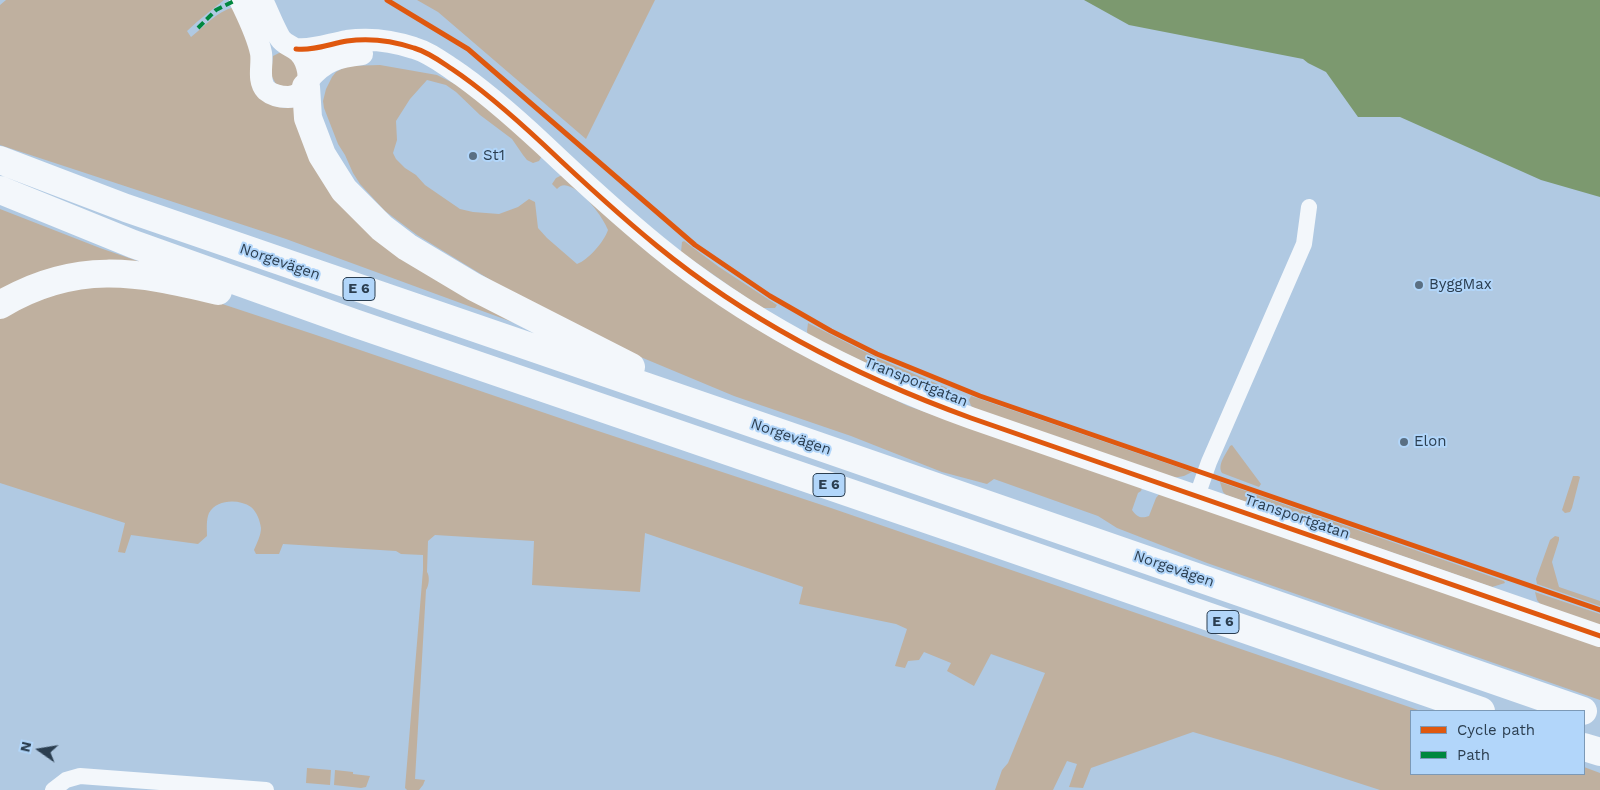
<!DOCTYPE html>
<html>
<head>
<meta charset="utf-8">
<style>
  body { margin:0 }
  #map { position:relative; width:1600px; height:790px; overflow:hidden; background:#b0c9e2; font-family:"Work Sans",sans-serif }
  canvas { display:block }
  .legend { position:absolute; left:1410px; top:710px; width:175px; height:65px; box-sizing:border-box; background:#b2d6fa; border:1px solid #7c99b6; margin:0; padding:6px 9px; list-style:none; font-size:15px; color:#2b3e50 }
  .legend li { display:flex; align-items:center; gap:10px; height:25px }
  .legend b { width:25px; border:1px solid #7c99b6 }
  .north { position:absolute; left:15px; top:725px; width:50px; height:50px; -webkit-text-stroke:4px #b2d6fa; paint-order:stroke; rotate:283deg; font-size:14px; font-weight:700; line-height:20px; text-align:center; color:#2b3e50 }
  .north::after { content:''; display:block; margin:auto; width:18px; height:22px; background:#2b3e50; clip-path:polygon(50% 0,100% 100%,50% 72%,0 100%) }
</style>
</head>
<body>
<div id="map">
<canvas width="1600" height="790"></canvas>
<ul class="legend">
<li><b style="height:6px;background:#df580f"></b>Cycle path</li>
<li><b style="height:6px;background:#00873e"></b>Path</li>
</ul>
<div class="north">N</div>
</div>
<script>
const ctx = document.querySelector('canvas').getContext('2d');
ctx.lineJoin = 'round';
function fillPath(path, color) {
  ctx.fillStyle = color;
  ctx.fill(path, 'evenodd');
}
function strokePath(path, color, width, dash) {
  ctx.strokeStyle = color;
  ctx.lineWidth = width;
  ctx.lineCap = dash ? 'butt' : 'round';
  ctx.setLineDash(dash || []);
  ctx.stroke(path);
}
function write(font, color, halo, rows, align = 'center') {
  ctx.font = font + ' "Work Sans",sans-serif';
  ctx.lineWidth = 4;
  ctx.setLineDash([]);
  ctx.textBaseline = 'middle';
  ctx.strokeStyle = halo;
  ctx.fillStyle = color;
  for (const [text, x, y, turn = 0] of rows) {
    ctx.save();
    ctx.translate(x, y);
    ctx.rotate((+turn || 0) * Math.PI / 180);
    ctx.textAlign = isNaN(turn) ? turn : align;
    if (halo) ctx.strokeText(text, 0, 0);
    ctx.fillText(text, 0, 0);
    ctx.restore();
  }
}
const green = new Path2D(`
  M6,0H224L198,21L187,31L191,37C205,26 216,12 234,7L274,106L285,108L296,107L315,155L515,323L286,239L0,145V5Z
  M417,0H655L586,139L438,12Z
  M281,52L295,61L301,77L288,89L276,84L271,75L273,56Z
  M380,65L437,75L473,93L544,152L539,161L533,163L527,160L523,155L512,139L480,115L456,92L446,85L427,80L410,99L396,121L397,140L393,153L396,159L405,168L416,175L425,185L460,209L473,212L499,214L518,207L529,199L535,202L538,228L547,238L577,264C588,260 604,242 608,230C603,217 583,190 568,186C563,184 560,186 557,189L552,184L556,178L562,175L776,340L827,368L908,406L1142,488L1141,491L1138,493L1132,510C1137,517 1141,519 1149,516L1156,498L1160,493L1600,645V700L1207,563L1117,528L1098,516L994,479L987,484L942,472L851,436L734,396L595,338L502,287L417,235L385,211L360,184L353,173L345,155L338,144L324,108L323,101L326,89L332,77L336,72L347,66Z
  M0,209L100,248L152,266L0,296Z
  M684,241L719,267L777,305L775,308H761L681,252L682,242Z
  M93,282L192,294L316,335L586,427L831,508L1421,711H1411V774H1584V767L1600,773V790H1380L1278,757L1193,732L1091,768L1083,788L1069,787L1077,764L1067,761L1053,790H995L1002,770L1008,763L1045,673L991,654L974,686L947,671L951,663L924,652L919,660L908,661L905,668L895,666L907,629L896,624L799,604L803,587L645,533L640,592L532,585L534,541L435,535L428,541L427,572C430,576 429,586 426,590L415,779L425,780L423,785L419,790H407L405,788L423,570V555L401,554L396,551L283,544L279,554H256L254,550C257,543 261,535 261,528C260,521 257,512 251,507C239,499 217,499 209,513C206,520 207,529 207,536L198,544L131,535L125,553L118,552L125,523L0,483V317L14,308Z
  M808,323L877,358L947,388L948,389L946,392L935,395L808,336L807,331Z
  M971,396L1192,472L1184,476L1173,478L976,410L971,406L969,400Z
  M1232,445L1261,484L1259,487L1222,473C1217,465 1226,454 1230,446Z
  M1573,476H1578L1580,477L1572,508L1570,512L1565,513L1562,510Z
  M1220,482L1504,581L1505,583L1492,587L1226,495L1223,492Z
  M1555,536L1559,537V540L1552,562L1559,587L1600,601V606L1537,584L1536,579L1550,540Z
  M1535,592L1600,614V626L1541,605L1537,600Z
  M307,768L331,770L330,785L306,783Z
  M335,770L353,772V774L370,776L366,787L361,788L334,785Z`);
const water = new Path2D(`
  M1084,0H1600V197L1541,180L1400,117H1358L1326,72L1308,63L1303,59L1129,25Z`);
const street = new Path2D(`
  M1197,496L1209,462L1304,244L1309,207
  M53,790L66,780L80,776L266,790`);
const secondary = new Path2D(`
  M240,0C248,17 257,34 261,53C263,65 257,80 266,90C272,95 281,97 288,97C295,97 303,93 306,86C312,75 306,56 295,49C289,45 284,44 280,38C273,26 268,12 262,0
  M296,49C313,51 330,44 347,41C368,38 393,41 414,48C428,52 440,61 452,69C485,91 515,118 544,145C581,180 618,214 657,246C751,323 858,377 971,418L1600,636
  M309,79C325,60 338,57 362,54`);
const highway = new Path2D(`
  M306,87L308,118L322,155L344,190L382,228L407,247L474,287L631,367
  M0,160L126,208L720,412L1583,711
  M0,190L133,244L354,323L964,532L1481,711
  M0,305C75,260 137,271 218,291
  M1584,747L1600,752`);
const quiet = new Path2D(`
  M198,28L216,10L236,0`);
const cycleway = new Path2D(`
  M387,0L468,49L695,245L770,296L831,331L877,354L980,396L1600,610
  M296,49C313,51 330,44 347,41C368,38 393,41 414,48C428,52 440,61 452,69C485,91 515,118 544,145C581,180 618,214 657,246C751,323 858,377 971,418L1600,636`);
const markers = [
  [473,156,5,"#5a6f83"],
  [1419,285,5,"#5a6f83"],
  [1404,442,5,"#5a6f83"]
];
const shields = [
  [359,289,32],
  [829,485,32],
  [1223,622,32]
];
const shieldNames = [
  ["E 6",359,289],
  ["E 6",829,485],
  ["E 6",1223,622]
];
const poiNames = [
  ["St1",483,156],
  ["ByggMax",1429,285],
  ["Elon",1414,442]
];
const streetNames = [
  ["Norgevägen",280,262,19],
  ["Transportgatan",916,382,22],
  ["Norgevägen",791,437,19],
  ["Transportgatan",1297,517,19],
  ["Norgevägen",1174,569,19]
];
fillPath(green, '#bfb09f');
fillPath(water, '#7c996f');
strokePath(street, '#f3f7fb', 16);
strokePath(secondary, '#f3f7fb', 22);
strokePath(highway, '#f3f7fb', 28);
strokePath(quiet, '#00873e', 4, [8, 4]);
strokePath(cycleway, '#df580f', 5);
for (const [x, y, r, color] of markers) {
  const dot = new Path2D();
  dot.arc(x, y, r, 0, 2 * Math.PI);
  ctx.fillStyle = color;
  ctx.fill(dot);
  strokePath(dot, '#b2d6fa', 2);
}
for (const [x, y, w] of shields) {
  const box = new Path2D();
  box.roundRect(x - w / 2, y - 11.5, w, 23, 4);
  ctx.fillStyle = '#b2d6fa';
  ctx.fill(box);
  strokePath(box, '#2b3e50', 1);
}
write('bold 14px', '#2b3e50', null, shieldNames);
write('15px', '#2b3e50', '#b2d6fa', poiNames, 'left');
write('15px', '#2b3e50', '#b2d6fa', streetNames);
</script>
</body>
</html>
